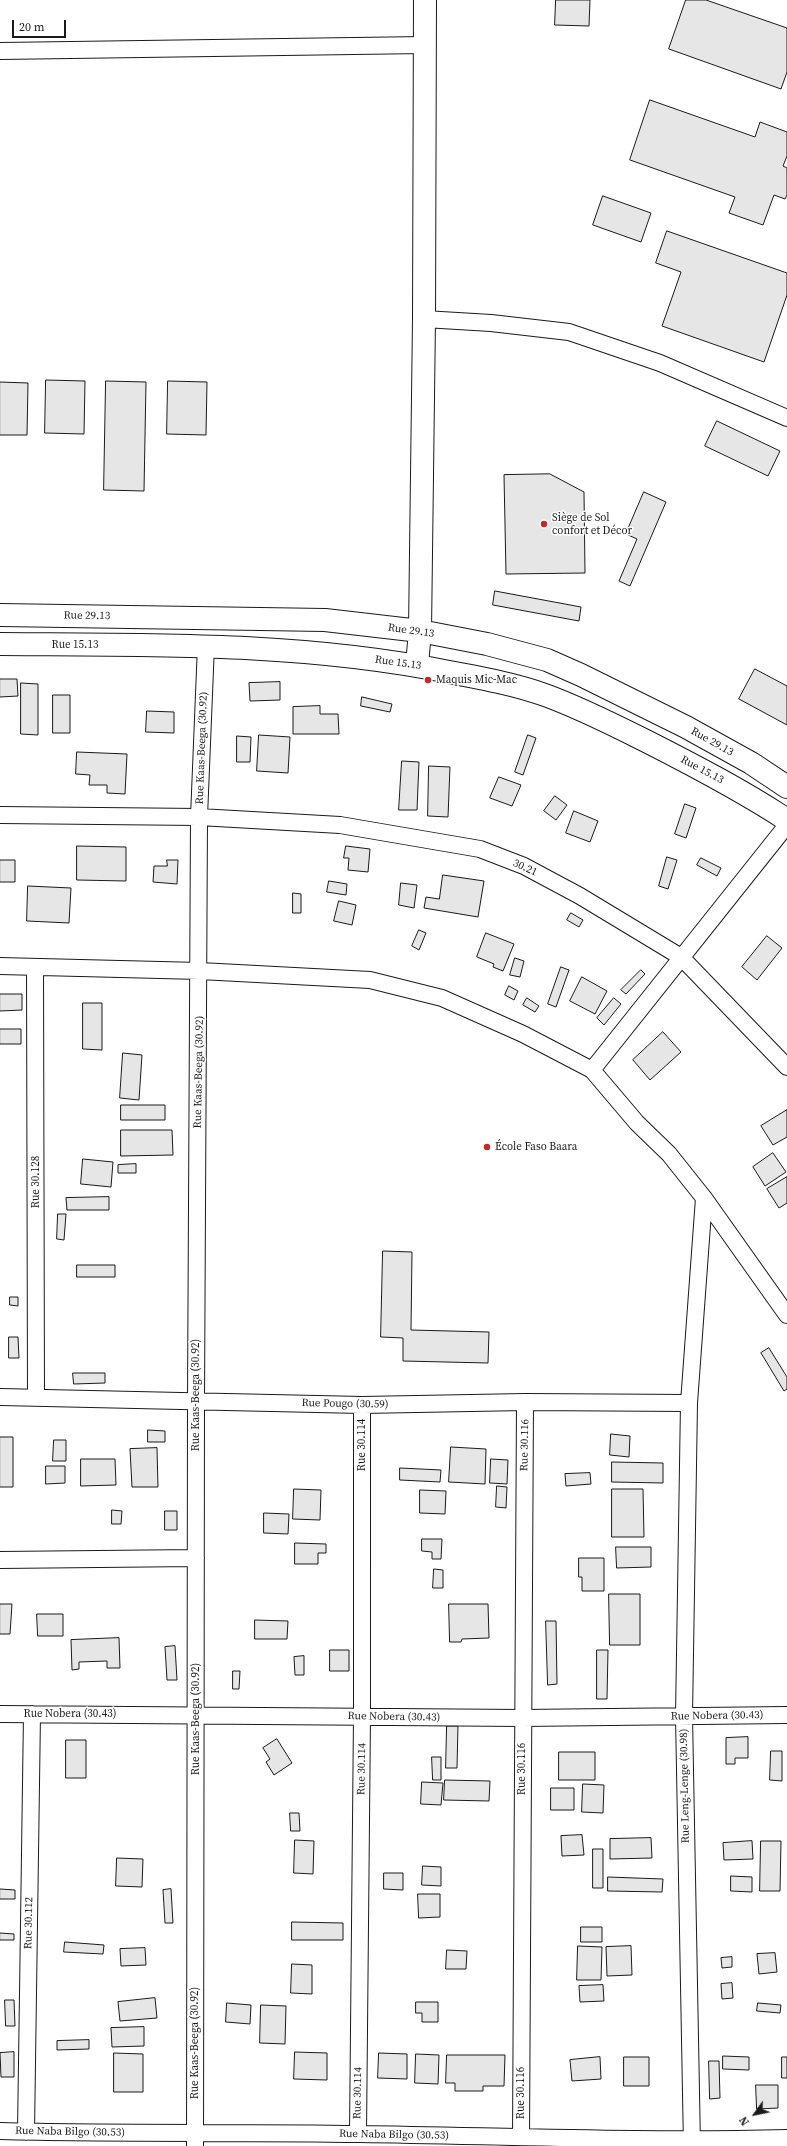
<!DOCTYPE html>
<html>
<head>
<meta charset="utf-8">
<style>
  body { margin:0 }
  #map { position:relative; width:787px; height:2146px; overflow:hidden; background:#fff; font-family:"Source Serif 4",serif }
  canvas { display:block }
  .north { position:absolute; left:735px; top:2094px; width:40px; height:40px; -webkit-text-stroke:3px #fff; paint-order:stroke; rotate:237deg; font-size:11px; font-weight:700; line-height:16px; text-align:center; color:#1a1a1a }
  .north::after { content:''; display:block; margin:auto; width:14px; height:18px; background:#1a1a1a; clip-path:polygon(50% 0,100% 100%,50% 72%,0 100%) }
  .scale { position:absolute; left:12px; top:20px; width:54px; height:18px; box-sizing:border-box; border:2px solid #1a1a1a; border-top:0; padding-left:5px; font-size:12px; line-height:14px; white-space:nowrap; color:#1a1a1a; -webkit-text-stroke:3px #fff; paint-order:stroke }
</style>
</head>
<body>
<div id="map">
<canvas width="787" height="2146"></canvas>
<div class="north">N</div>
<div class="scale">20 m</div>
</div>
<script>
const ctx = document.querySelector('canvas').getContext('2d');
ctx.lineJoin = 'round';
function fillPath(path, color) {
  ctx.fillStyle = color;
  ctx.fill(path, 'evenodd');
}
function strokePath(path, color, width, dash) {
  ctx.strokeStyle = color;
  ctx.lineWidth = width;
  ctx.lineCap = dash ? 'butt' : 'round';
  ctx.setLineDash(dash || []);
  ctx.stroke(path);
}
function write(font, color, halo, rows, align = 'center') {
  ctx.font = font + ' "Source Serif 4",serif';
  ctx.lineWidth = 3;
  ctx.setLineDash([]);
  ctx.textBaseline = 'middle';
  ctx.strokeStyle = halo;
  ctx.fillStyle = color;
  for (const [text, x, y, turn = 0] of rows) {
    ctx.save();
    ctx.translate(x, y);
    ctx.rotate((+turn || 0) * Math.PI / 180);
    ctx.textAlign = isNaN(turn) ? turn : align;
    if (halo) ctx.strokeText(text, 0, 0);
    ctx.fillText(text, 0, 0);
    ctx.restore();
  }
}
const building = new Path2D(`
  M556,0H590L589,26L555,25Z
  M686,0H706L787,28V72L781,89L669,49Z
  M650,100L755,137L760,122L787,132V156L783,166L787,168V195L785,199L774,195L763,225L729,213L735,197L630,160Z
  M603,196L651,213L641,242L593,225Z
  M667,231L787,273V295L764,362L662,326L681,272L656,263Z
  M46,380L85,381L84,434L45,433Z
  M106,381L146,382L144,491L104,490Z
  M168,381L207,382L206,435L167,434Z
  M0,382L28,383L27,435H0Z
  M717,421L780,451L768,476L705,446Z
  M550,474L584,492L585,573L506,574L504,475Z
  M644,492L666,502L630,586L619,581L637,539L626,534Z
  M495,591L581,607L579,621L493,605Z
  M755,669L787,686V725L739,699Z
  M0,679H17L18,696L0,697Z
  M280,682V700L250,701L249,683Z
  M21,683L38,684V735L21,734Z
  M53,695H70V733H53Z
  M362,697L392,704L390,712L361,706Z
  M320,706V714H338L339,734H293V707Z
  M147,711L174,712V733L146,732Z
  M259,735L290,737L288,773L257,771Z
  M528,735L536,738L523,775L515,772Z
  M237,736L251,737L250,762H237Z
  M77,752L127,754L125,794L107,793V785H89L90,775L76,774Z
  M402,761L419,762L417,810H399Z
  M429,766L450,767L448,817L428,816Z
  M499,777L521,785L512,806L490,798Z
  M555,796L567,805L556,820L544,811Z
  M685,804L696,808L686,838L675,834Z
  M574,811L598,821L590,842L566,833Z
  M77,846L126,847V881L77,880Z
  M346,846L370,849L368,872L348,870L349,858H344Z
  M667,857L677,860L668,889L659,886Z
  M701,858L721,868L717,876L697,865Z
  M0,860H15V882H0Z
  M167,860H178L177,884L153,882L154,866H167Z
  M443,875L484,881L478,917L424,908L426,897L439,899Z
  M329,881L347,884L346,895L327,892Z
  M401,883L417,885L414,908L399,905Z
  M28,886L71,888L69,923L27,921Z
  M293,893L301,894V913H293Z
  M339,901L356,905L352,925L334,921Z
  M571,913L583,920L579,927L567,920Z
  M419,930L426,933L419,950L412,946Z
  M486,933L514,944L503,971L493,967L494,964L477,957Z
  M767,936L782,948L757,980L742,967Z
  M515,958L524,961L520,977L510,975Z
  M561,967L569,970L556,1007L548,1004Z
  M641,970L645,974L626,994L621,990Z
  M582,977L607,991L595,1014L570,1001Z
  M509,986L518,991L514,1000L505,995Z
  M0,994H22V1010L0,1011Z
  M527,998L539,1006L535,1012L523,1005Z
  M614,998L621,1004L604,1025L597,1018Z
  M83,1003H102V1050L83,1049Z
  M0,1029H21V1044H0Z
  M663,1032L681,1052L650,1080L633,1060Z
  M123,1053L142,1055L139,1100L120,1098Z
  M121,1105H165V1120H121Z
  M787,1110V1137L773,1145L761,1126Z
  M121,1130H172L173,1155L121,1156Z
  M773,1153L786,1172L765,1186L753,1167Z
  M83,1159L113,1162L111,1187L81,1184Z
  M136,1164V1173H118V1165Z
  M787,1177V1203L779,1208L767,1189Z
  M109,1197V1210H67L66,1198Z
  M58,1214H66L64,1240L57,1239Z
  M383,1251L412,1252L411,1330L489,1332L488,1363L403,1361V1338L381,1337Z
  M77,1265H115V1277H77Z
  M10,1297H18V1306L10,1305Z
  M9,1337H18L19,1358H9Z
  M769,1348L787,1377V1389L784,1391L761,1353Z
  M73,1373H105V1383L74,1384Z
  M148,1430L165,1431V1442H148Z
  M611,1434L630,1436L629,1457L610,1455Z
  M0,1437H13V1487H0Z
  M54,1440H66V1461H53Z
  M451,1447L486,1449L485,1484L449,1482Z
  M157,1448L158,1487H132L130,1449Z
  M81,1459H115L116,1485L81,1486Z
  M491,1459L508,1460L507,1484L490,1483Z
  M612,1462L663,1463V1483L612,1482Z
  M46,1466H65V1483L46,1484Z
  M400,1468L441,1470L440,1482L400,1480Z
  M590,1473L591,1484L566,1486L565,1474Z
  M497,1486L507,1487L506,1508L496,1507Z
  M294,1489L321,1490L320,1520L293,1519Z
  M612,1489H643L644,1537H612Z
  M420,1490L446,1491L445,1514L420,1513Z
  M112,1510L122,1511L121,1524H112Z
  M165,1511H177V1530H165Z
  M264,1513L289,1514L288,1534L264,1533Z
  M422,1539H442L441,1559H432V1552L422,1551Z
  M295,1543L326,1544V1553H318V1564H295Z
  M616,1547H651V1567L617,1568Z
  M579,1558H604V1591H582V1577H579Z
  M434,1569L443,1570V1588H433Z
  M609,1594H640V1645H610Z
  M0,1604H12L10,1634H0Z
  M449,1604H488L489,1638L462,1639L461,1642H450Z
  M37,1614H63V1636H38Z
  M255,1620L288,1621L287,1639H255Z
  M546,1621H556L557,1684L548,1685Z
  M119,1638L120,1668H107V1661L79,1662V1669L72,1670L71,1640Z
  M175,1646L177,1680H167L165,1647Z
  M330,1650H349V1671H330Z
  M597,1650H608L607,1699H597Z
  M304,1656V1675H295L294,1657Z
  M233,1671H240L239,1689H233Z
  M447,1726H458L457,1768H446Z
  M748,1737V1758H735V1764H726V1738Z
  M277,1739L292,1763L274,1775L266,1762L270,1759L263,1748Z
  M66,1740H86V1778H66Z
  M771,1751H782V1781L770,1780Z
  M559,1752H595V1780H559Z
  M432,1757H441V1780H433Z
  M445,1780L490,1781L489,1801L444,1800Z
  M422,1782L443,1783L441,1805L421,1804Z
  M583,1784L604,1785L603,1813L582,1812Z
  M551,1788H574V1810H551Z
  M290,1813H299L300,1831H291Z
  M582,1835L584,1855L562,1856L561,1836Z
  M651,1838L652,1858L610,1859V1839Z
  M295,1840L314,1841L313,1874L294,1873Z
  M752,1841L753,1859L724,1860L723,1843Z
  M761,1841H781L780,1891H760Z
  M593,1849H603V1888H593Z
  M117,1858L143,1859L142,1887L116,1886Z
  M423,1866L441,1867V1886L422,1885Z
  M384,1873H403V1890L384,1889Z
  M731,1876L752,1877V1892L731,1891Z
  M608,1877L663,1879L662,1892L608,1891Z
  M0,1889L15,1890V1899H0Z
  M171,1889L173,1923H165L163,1890Z
  M418,1894H440V1917L419,1918Z
  M292,1922L343,1923V1940H292Z
  M581,1927H602V1942H581Z
  M0,1933L14,1934V1940H0Z
  M65,1942L104,1945L103,1954L64,1952Z
  M578,1946L602,1947L601,1980H577Z
  M631,1946L632,1975L607,1976L606,1947Z
  M145,1948L146,1965L121,1966L120,1949Z
  M447,1950L467,1951L466,1969H446Z
  M775,1953L777,1972L759,1974L757,1954Z
  M732,1957V1967L722,1968L721,1958Z
  M292,1964L312,1965V1994L291,1993Z
  M732,1983L733,1998L722,1999L721,1984Z
  M603,1985L604,2001L580,2002L579,1986Z
  M155,1998L157,2018L120,2021L118,2002Z
  M5,2000H14L15,2026H6Z
  M416,2002H438V2022H422V2013H416Z
  M227,2003L251,2005L250,2024L226,2022Z
  M758,2003L781,2005L780,2013L757,2011Z
  M261,2005L286,2006L285,2044L260,2043Z
  M144,2027V2046L112,2047L111,2028Z
  M89,2040V2049L57,2050V2041Z
  M14,2052V2077H1L0,2053Z
  M295,2052L327,2053V2080L294,2079Z
  M114,2053L143,2054V2092H114Z
  M379,2053L407,2054V2079L378,2078Z
  M416,2054L439,2055L438,2084L415,2083Z
  M447,2055H505L504,2086H483V2091H455V2083H446Z
  M723,2056L749,2057V2070L723,2069Z
  M600,2057L601,2079L572,2081L570,2060Z
  M624,2057H649V2086H624Z
  M782,2057H787V2078H782Z
  M709,2061H719L720,2098L710,2099Z
  M756,2085H778V2108L757,2109Z`);
const street = new Path2D(`
  M0,51L425,45
  M424,319L491,323L569,332L660,363L787,418
  M0,815L199,817L340,825L480,849L524,866L580,896L681,957L787,1067
  M0,966L200,971L370,980L442,998L523,1034L592,1070L637,1123L669,1154L704,1198L787,1315
  M35,967L36,1397
  M592,1070L787,825
  M0,1397L362,1405L525,1402L689,1403
  M0,1560L196,1558
  M0,1714L522,1718L787,1715
  M0,2131C120,2134 240,2132 360,2134C502,2136 645,2142 787,2138
  M26,2132L32,1714
  M358,2134L362,1716V1405
  M521,2137L525,1402
  M195,2146L196,1400L199,817L206,645
  M692,2146L684,1716L689,1403L704,1198`);
const secondary = new Path2D(`
  M0,615L325,620L420,631L487,644L547,660L581,675L686,727L751,763L787,787
  M0,644C150,645 301,642 449,672C481,678 514,684 545,695C581,708 616,726 650,743C697,767 743,791 787,820
  M417,665L420,631L424,319L425,0`);
const markers = [
  [544,524,4,"#c62828"],
  [428,680,4,"#c62828"],
  [487,1147,4,"#c62828"]
];
const poiNames = [
  ["Siège de Sol",552,518],
  ["confort et Décor",552,531],
  ["Maquis Mic-Mac",436,680],
  ["École Faso Baara",495,1147]
];
const streetNames = [
  ["Rue 29.13",87,616,1],
  ["Rue 29.13",411,631,8],
  ["Rue 15.13",75,645],
  ["Rue 15.13",398,663,8],
  ["Rue 29.13",712,742,29],
  ["Rue Kaas-Beega (30.92)",202,748,-88],
  ["Rue 15.13",702,770,28],
  ["30.21",525,868,25],
  ["Rue Kaas-Beega (30.92)",199,1072,-89],
  ["Rue 30.128",36,1182,-90],
  ["Rue Kaas-Beega (30.92)",196,1395,-90],
  ["Rue Pougo (30.59)",345,1404,1],
  ["Rue 30.114",362,1445,-90],
  ["Rue 30.116",525,1445,-89],
  ["Rue Nobera (30.43)",70,1714],
  ["Rue Nobera (30.43)",717,1716,-1],
  ["Rue Nobera (30.43)",394,1717,1],
  ["Rue Kaas-Beega (30.92)",196,1719,-90],
  ["Rue 30.114",362,1769,-89],
  ["Rue 30.116",522,1769,-90],
  ["Rue Leng-Lenge (30.98)",685,1786,-91],
  ["Rue 30.112",29,1923,-89],
  ["Rue Kaas-Beega (30.92)",195,2043,-90],
  ["Rue 30.114",358,2093,-89],
  ["Rue 30.116",521,2093,-90],
  ["Rue Naba Bilgo (30.53)",70,2132,1],
  ["Rue Naba Bilgo (30.53)",394,2135,1]
];
fillPath(building, '#e6e6e6');
strokePath(building, '#1a1a1a', 1);
strokePath(street, '#1a1a1a', 18);
strokePath(secondary, '#1a1a1a', 24);
strokePath(street, '#fff', 16);
strokePath(secondary, '#fff', 22);
for (const [x, y, r, color] of markers) {
  const dot = new Path2D();
  dot.arc(x, y, r, 0, 2 * Math.PI);
  ctx.fillStyle = color;
  ctx.fill(dot);
  strokePath(dot, '#fff', 1.5);
}
write('11px', '#1a1a1a', '#fff', poiNames, 'left');
write('11px', '#1a1a1a', '#fff', streetNames);
</script>
</body>
</html>
